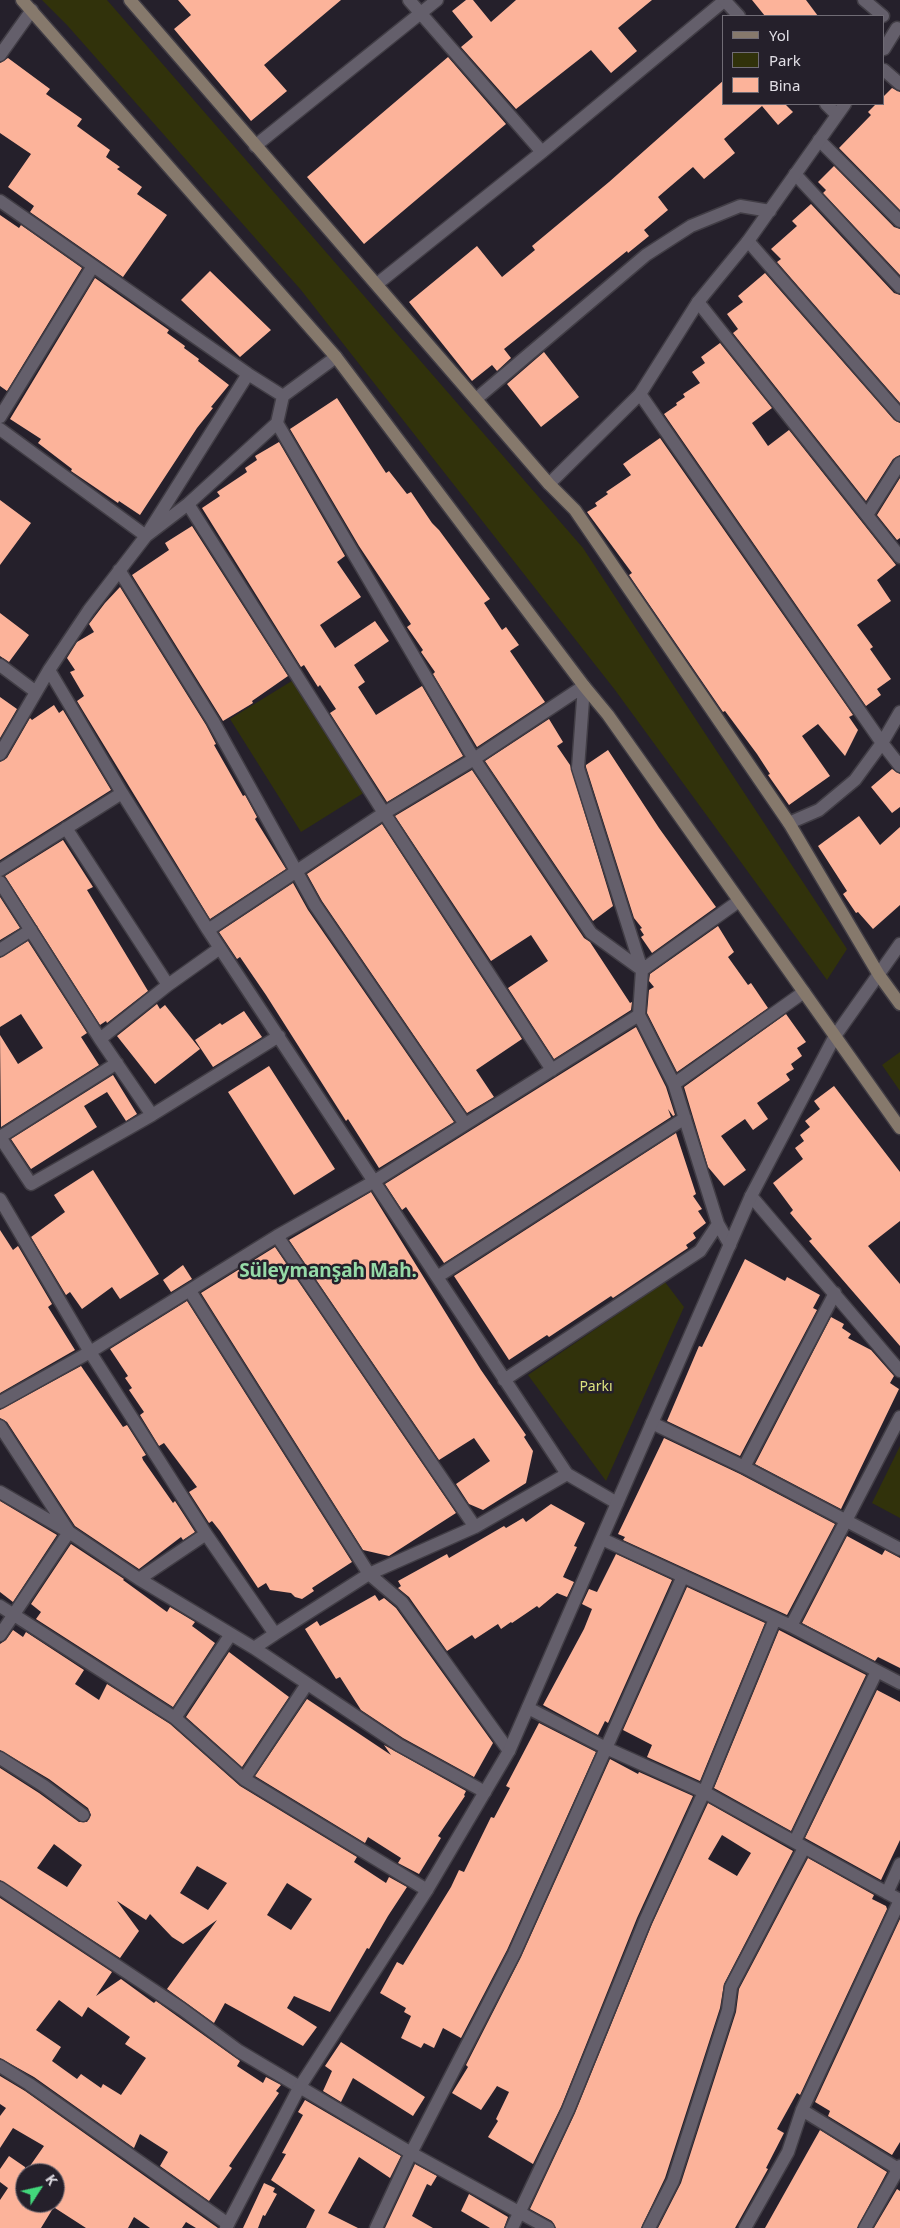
<!DOCTYPE html>
<html>
<head>
<meta charset="utf-8">
<style>
  body { margin:0 }
  #map { position:relative; width:900px; height:2228px; overflow:hidden; background:#25202b; font-family:"Noto Sans",sans-serif }
  canvas { display:block }
  .legend { position:absolute; left:722px; top:15px; width:162px; height:90px; box-sizing:border-box; background:#25202b; border:1px solid #706c75; margin:0; padding:6px 9px; list-style:none; font-size:15px; color:#e1dee5 }
  .legend li { display:flex; align-items:center; gap:10px; height:25px }
  .legend b { width:25px; border:1px solid #706c75 }
  .north { position:absolute; left:15px; top:2163px; width:50px; height:50px; box-sizing:border-box; background:#25202b; border:1px solid #706c75; border-radius:50%; rotate:55deg; font-size:14px; font-weight:700; line-height:20px; text-align:center; color:#e1dee5 }
  .north::after { content:''; display:block; margin:auto; width:18px; height:22px; background:#42d77b; clip-path:polygon(50% 0,100% 100%,50% 72%,0 100%) }
</style>
</head>
<body>
<div id="map">
<canvas width="900" height="2228"></canvas>
<ul class="legend">
<li><b style="height:6px;background:#86796c"></b>Yol</li>
<li><b style="height:14px;background:#31320b"></b>Park</li>
<li><b style="height:14px;background:#fcb39a"></b>Bina</li>
</ul>
<div class="north">K</div>
</div>
<script>
const ctx = document.querySelector('canvas').getContext('2d');
ctx.lineJoin = 'round';
function fillPath(path, color) {
  ctx.fillStyle = color;
  ctx.fill(path, 'evenodd');
}
function strokePath(path, color, width, dash) {
  ctx.strokeStyle = color;
  ctx.lineWidth = width;
  ctx.lineCap = dash ? 'butt' : 'round';
  ctx.setLineDash(dash || []);
  ctx.stroke(path);
}
function write(font, color, halo, rows, align = 'center') {
  ctx.font = font + ' "Noto Sans",sans-serif';
  ctx.lineWidth = 5;
  ctx.setLineDash([]);
  ctx.textBaseline = 'middle';
  ctx.strokeStyle = halo;
  ctx.fillStyle = color;
  for (const [text, x, y, turn = 0] of rows) {
    ctx.save();
    ctx.translate(x, y);
    ctx.rotate((+turn || 0) * Math.PI / 180);
    ctx.textAlign = isNaN(turn) ? turn : align;
    if (halo) ctx.strokeText(text, 0, 0);
    ctx.fillText(text, 0, 0);
    ctx.restore();
  }
}
const green = new Path2D(`
  M42,0H107L583,548L847,949L827,980L615,690L301,290L67,25Z
  M295,679L365,792L301,832L230,719Z
  M900,1052V1091L882,1065Z
  M665,1282L684,1307L606,1481L528,1375Z
  M900,1446V1518L872,1503Z`);
const building = new Path2D(`
  M178,0H341L264,65L287,91L251,121L174,29L191,15Z
  M466,0H473L491,22L516,0H652L618,28L637,51L611,73L591,50L516,109L461,47L473,37L452,11Z
  M752,0H806L818,16H765Z
  M448,57L506,124L364,244L307,177Z
  M8,58L50,89L46,94L82,119L77,126L110,150L106,157L120,167L117,169L142,187L137,194L167,215L123,277L30,212L34,206L8,187L31,154L0,133V63Z
  M724,80V104H785L793,112L778,125L762,106L724,139L735,153L704,179L693,167L658,197L668,210L644,230L649,236L628,253L627,251L504,349L511,358L497,371L492,365L472,381L409,302L477,246L502,277L535,250L532,246L609,182Z
  M892,88L900,92V210L839,148L871,115L868,112L876,104H884V96Z
  M834,166L894,227L900,229V275L823,193L826,190L818,182Z
  M811,204L894,293L900,295V403L777,262L781,259L771,249L797,226L792,221Z
  M0,215L19,228L21,225L82,268L7,391L0,386Z
  M210,271L271,330L240,357L181,300Z
  M765,273L894,420L900,423V455L893,459L866,501L733,333L738,329L727,314L743,302L738,296Z
  M95,278L169,330L167,333L185,346L184,348L199,359L198,361L229,385L211,407L213,408L197,428L140,515L119,501L118,503L71,471L72,469L38,443L41,439L10,419Z
  M720,343L772,408L752,423L768,446L789,430L896,565L877,580L891,601L857,625L873,647L870,649L891,679L877,689L881,695L866,706L664,414L677,405L676,403L685,397L683,394L700,383L692,372L705,363L701,357Z
  M544,352L579,397L541,427L507,384Z
  M337,398L386,473L389,471L407,494L411,492L432,523L439,530L490,599L484,603L502,630L506,627L519,645L510,651L545,702L477,747L433,674L435,672L421,652L423,650L407,627L411,624L359,546L290,429Z
  M660,438L853,715L849,717L858,730L845,756L818,724L802,736L830,776L789,805L768,775L770,774L757,754L725,711L723,712L629,575L632,573L587,512L597,506L595,503L608,494L606,492L631,475L623,464Z
  M279,442L345,556L337,562L361,597L320,625L335,648L375,621L389,641L354,665L365,682L358,687L376,715L422,686L463,756L387,802L330,713L336,709L320,685L318,687L304,665L301,667L202,508L220,496L217,492L247,472L245,468L257,460L255,456Z
  M900,478V538L897,540L877,515Z
  M0,500L31,523L0,565Z
  M192,526L288,676L252,701L253,703L223,721L132,575L169,550L165,543Z
  M120,587L206,725L216,744L214,745L243,796L245,795L257,817L255,819L286,869L210,919L77,701L84,696L70,672L75,670L67,658L77,642L94,632L89,624L105,603Z
  M0,613L29,635L9,662L0,656Z
  M0,697L17,709L0,738Z
  M54,705L59,713L63,710L111,790L0,860V762L7,758L30,718L32,720Z
  M549,719L563,742L557,746L570,765L613,906L593,921L485,761Z
  M608,750L659,828L716,907L652,953L641,937L644,935L640,929L642,928L634,918L586,767V765Z
  M892,769L900,774V807L892,813L871,787Z
  M472,770L584,938L590,942L630,1003L632,1002L631,1010L554,1059L508,988L548,961L531,935L491,961L395,816Z
  M859,816L880,845L900,827V905L873,929L858,912L856,913L843,894L847,891L818,846Z
  M382,824L522,1039L476,1070L494,1097L467,1113L322,901L307,874Z
  M63,840L93,887L87,890L148,991L107,1023L106,1021L100,1025L5,876Z
  M293,883L308,910L454,1122L379,1168L348,1119L346,1121L266,995L240,957L237,959L219,932Z
  M0,897L20,928L0,940Z
  M718,926L734,952L728,957L748,985L751,983L768,1008L677,1072L647,1013L649,990L654,987L649,981L650,974Z
  M28,941L87,1033L81,1037L99,1065L1,1127L0,1035L18,1064L43,1048L21,1014L0,1027V958Z
  M157,1004L160,1009L165,1005L200,1049L155,1084L117,1036Z
  M244,1011L262,1037L213,1067L195,1040L220,1023L222,1025Z
  M786,1014L806,1042L797,1048L802,1056L791,1064L794,1069L786,1074L790,1080L757,1103L768,1119L753,1130L745,1119L721,1136L746,1170L724,1186L708,1167L684,1087Z
  M636,1027L666,1087L675,1115L673,1116L668,1109L671,1117L444,1263L406,1207L402,1210L385,1184Z
  M269,1066L335,1169L294,1195L228,1092Z
  M113,1075L137,1114L126,1121L107,1092L84,1106L97,1127L31,1169L11,1139Z
  M834,1086L900,1172V1221L868,1246L900,1284V1346L809,1241L812,1239L790,1213L793,1210L773,1183L803,1159L795,1148L804,1141L800,1135L810,1127L805,1121L820,1109L814,1101Z
  M676,1133L696,1194L693,1196L702,1209L698,1211L706,1223L693,1233L696,1238L686,1245L688,1248L613,1298L611,1296L549,1337L547,1335L509,1360L454,1276Z
  M93,1170L159,1274L120,1299L112,1287L82,1309L70,1292L66,1295L31,1237L65,1212L54,1195Z
  M371,1192L481,1370L526,1435L524,1437L533,1451L526,1483L483,1510L469,1504L456,1484L490,1461L474,1438L439,1460L289,1240Z
  M0,1230L13,1250L18,1246L52,1304L48,1307L75,1350L0,1393Z
  M275,1247L456,1513L389,1556L363,1550L201,1293Z
  M745,1259L785,1281L787,1277L820,1295L813,1308L817,1310L740,1456L667,1421L699,1346L702,1347Z
  M183,1265L192,1279L171,1292L163,1280Z
  M187,1301L352,1562L312,1588L314,1591L302,1599L295,1597L291,1593L270,1590L266,1583L258,1588L220,1531L212,1521L209,1523L189,1492L197,1487L164,1443L159,1446L140,1415L144,1412L129,1390L132,1388L125,1378L128,1376L110,1349Z
  M831,1317L844,1324L842,1328L851,1334L848,1338L871,1350L894,1376L890,1383L899,1389L841,1509L755,1464Z
  M81,1366L123,1427L127,1425L146,1455L142,1457L143,1460L173,1503L175,1501L195,1532L183,1540L181,1537L139,1569L75,1526L7,1422L0,1418V1410Z
  M664,1438L740,1474L835,1524L787,1615L623,1540L625,1537L618,1534Z
  M0,1501L57,1535L13,1602L0,1592Z
  M551,1504L585,1523L574,1546L577,1547L563,1577L574,1582L567,1597L557,1593L539,1608L537,1606L512,1623L511,1622L501,1629L498,1624L475,1639L472,1635L447,1651L409,1597L398,1588L401,1586L398,1581L447,1554L449,1558L504,1526L506,1528L523,1518L526,1522Z
  M847,1536L882,1555L885,1550L900,1558V1668L878,1657L875,1661L802,1623Z
  M71,1544L124,1579L123,1580L167,1612L170,1607L195,1622L192,1626L215,1643L173,1707L36,1619L41,1612L31,1604Z
  M616,1554L672,1580L608,1723L605,1721L598,1735L543,1705L584,1629L592,1609L582,1604L589,1589L597,1592Z
  M687,1587L765,1623L700,1781L647,1757L652,1745L623,1730Z
  M375,1595L379,1601L384,1598L396,1608L493,1743L474,1777L403,1738L361,1710L340,1677L336,1679L305,1629L317,1621L320,1626Z
  M13,1630L23,1637L26,1632L84,1670L75,1684L99,1700L107,1684L170,1724L240,1786L357,1857L354,1862L386,1883L389,1877L407,1887L388,1916L369,1949L367,1948L330,2012L294,1996L287,2008L317,2027L303,2046L225,2003L214,2023L167,1989L217,1920L183,1944L172,1937L150,1914L146,1920L117,1901L139,1931L120,1958L0,1880V1768L39,1793L79,1822H87L91,1815L88,1808L49,1779L0,1750V1644L6,1640ZM54,1844L82,1865L67,1887L37,1868ZM197,1866L227,1883L208,1910L180,1893ZM287,1883L312,1899L291,1930L267,1915Z
  M779,1630L866,1675L791,1831L714,1788Z
  M229,1652L289,1697L242,1767L186,1717Z
  M877,1690L900,1702V1840L881,1880L805,1838Z
  M307,1699L391,1755L384,1745L466,1791L464,1795L465,1796L438,1836L441,1838L419,1874L398,1863L401,1858L368,1837L365,1843L255,1776Z
  M539,1723L596,1752L507,1950L461,2038L443,2028L434,2048L424,2043L421,2048L401,2038L411,2016L404,2012L406,2008L380,1993L397,1962L403,1965L451,1887L459,1870L464,1872L491,1817L494,1818L510,1788L506,1786Z
  M610,1759L638,1774L639,1772L693,1796L637,1918L561,2107L533,2164L488,2137L498,2121L496,2119L509,2092L497,2086L481,2110L452,2093L468,2067L466,2065L521,1957Z
  M708,1803L793,1851L724,1984L720,2008L665,2178L641,2228H556L552,2221L530,2209L575,2113L652,1924ZM722,1835L751,1853L737,1876L708,1859Z
  M808,1858L874,1895L872,1899L886,1906L887,1909L800,2095L797,2093L777,2129L784,2133L766,2168L768,2169L735,2228H658L681,2183L736,2012L739,1989Z
  M0,1898L112,1972L96,1996L121,1979L154,2003L156,2001L240,2061L237,2066L263,2083L266,2077L281,2085L276,2091L279,2093L229,2166L232,2168L209,2201L160,2166L168,2152L140,2134L134,2148L34,2077L0,2058ZM59,2000L82,2017L88,2007L130,2037L125,2044L146,2058L121,2095L103,2084L101,2088L81,2074L77,2079L52,2061L61,2047L36,2030Z
  M900,1919V2142L892,2155L828,2116L830,2111L815,2102Z
  M341,2042L425,2097L413,2116L353,2078L341,2102L323,2091L332,2071L325,2066Z
  M0,2076L25,2091L218,2228H196L186,2222L182,2228H150L134,2217L128,2228H86L55,2208V2205L41,2228H0V2200L8,2188L0,2182V2169L9,2156L25,2167V2173L44,2146L13,2128L0,2148V2116L6,2108L0,2104ZM25,2173H55V2203H25Z
  M305,2100L401,2156L390,2178L359,2157L328,2213L358,2228H306L315,2210L271,2180L286,2154L282,2153L303,2115L298,2112Z
  M820,2130L887,2172L857,2228H765Z
  M415,2164L437,2176L431,2186L427,2184L412,2216L433,2228H385Z
  M264,2183L275,2188L273,2192L277,2194L265,2216L263,2215L258,2228H243Z
  M897,2189L900,2191V2228H874Z
  M469,2194L508,2217L504,2228H490L461,2211Z`);
const minor = new Path2D(`
  M409,0L542,152
  M0,55L32,10
  M884,70L900,84
  M819,140L900,221
  M255,146L437,0
  M795,174L900,287
  M0,201L248,374L283,396L277,423L474,759L591,933L642,970L739,901
  M748,241L900,415
  M377,284L542,152L724,1
  M698,302L900,557
  M640,394L882,743L900,766
  M283,396L336,357
  M0,417L93,266
  M0,429L146,536L188,504L277,423
  M188,504L384,813L552,1070
  M867,515L900,463
  M119,570L213,721L315,905L465,1124
  M0,665L36,692
  M49,670L122,793L208,930L567,1474L617,1503
  M0,754L49,670L89,610L146,536L248,374
  M789,823L819,810L855,780L882,743L900,712
  M66,828L168,985
  M0,870L122,793
  M0,882L100,1039L152,1115
  M208,930L384,813L474,759L584,686L578,768L642,970L639,1015L674,1084L718,1224L730,1245
  M0,950L31,930
  M100,1039L168,985L220,948
  M674,1084L804,992
  M0,1137L31,1184L152,1115L279,1036
  M0,1137L117,1063
  M751,1196L900,1371
  M0,1199L90,1352L206,1534L275,1634L254,1648
  M277,1236L475,1527
  M437,1277L685,1118
  M190,1291L369,1574L402,1602L509,1751
  M504,1380L700,1251L718,1224
  M0,1402L90,1352L277,1236L373,1182L639,1015
  M652,1423L744,1467L900,1549
  M0,1426L69,1532L0,1635
  M744,1467L835,1293
  M0,1492L69,1532L139,1579L254,1648L399,1745L485,1792
  M602,1539L791,1626L900,1683
  M139,1579L206,1534
  M0,1606L175,1718L244,1779L427,1890
  M791,1626L900,1417
  M275,1634L369,1574L475,1527L567,1474
  M528,1708L606,1748L704,1792L900,1900
  M175,1718L231,1634
  M0,1758L44,1786L83,1815
  M244,1779L307,1684
  M795,1841L877,1671
  M0,1888L182,2009L239,2051L411,2153L548,2228
  M887,1893L900,1864
  M0,2066L29,2084L228,2224
  M802,2110L900,2170
  M376,2228L411,2153L514,1954L683,1576
  M512,2228L568,2110L645,1921L704,1792L775,1619
  M649,2228L673,2181L728,2010L731,1987L804,1848
  M745,2228L788,2152L802,2110L900,1900
  M865,2228L900,2166`);
const tertiary = new Path2D(`
  M724,0L739,16
  M864,0L883,16
  M884,49L897,28
  M826,104L837,115
  M476,399L646,255L691,226L740,206L770,211
  M549,484L640,394L698,302L748,241L845,104
  M226,2228L299,2088L427,1890L509,1751L751,1196L835,1036L900,944`);
const secondary = new Path2D(`
  M22,0L336,357L584,686L608,715L900,1128
  M130,0L549,484L575,510L789,823L879,975L900,1004`);
const parkNames = [
  ["Parkı",596,1387]
];
const districtNames = [
  ["Süleymanşah Mah.",328,1272]
];
fillPath(green, '#31320b');
fillPath(building, '#fcb39a');
strokePath(minor, '#413d45', 15);
strokePath(tertiary, '#413d45', 15);
strokePath(secondary, '#413d45', 15);
strokePath(minor, '#645f6b', 12);
strokePath(tertiary, '#645f6b', 12);
strokePath(secondary, '#86796c', 12);
write('14px', '#dde27f', '#25202b', parkNames);
write('bold 19px', '#95daa7', '#25202b', districtNames);
</script>
</body>
</html>
